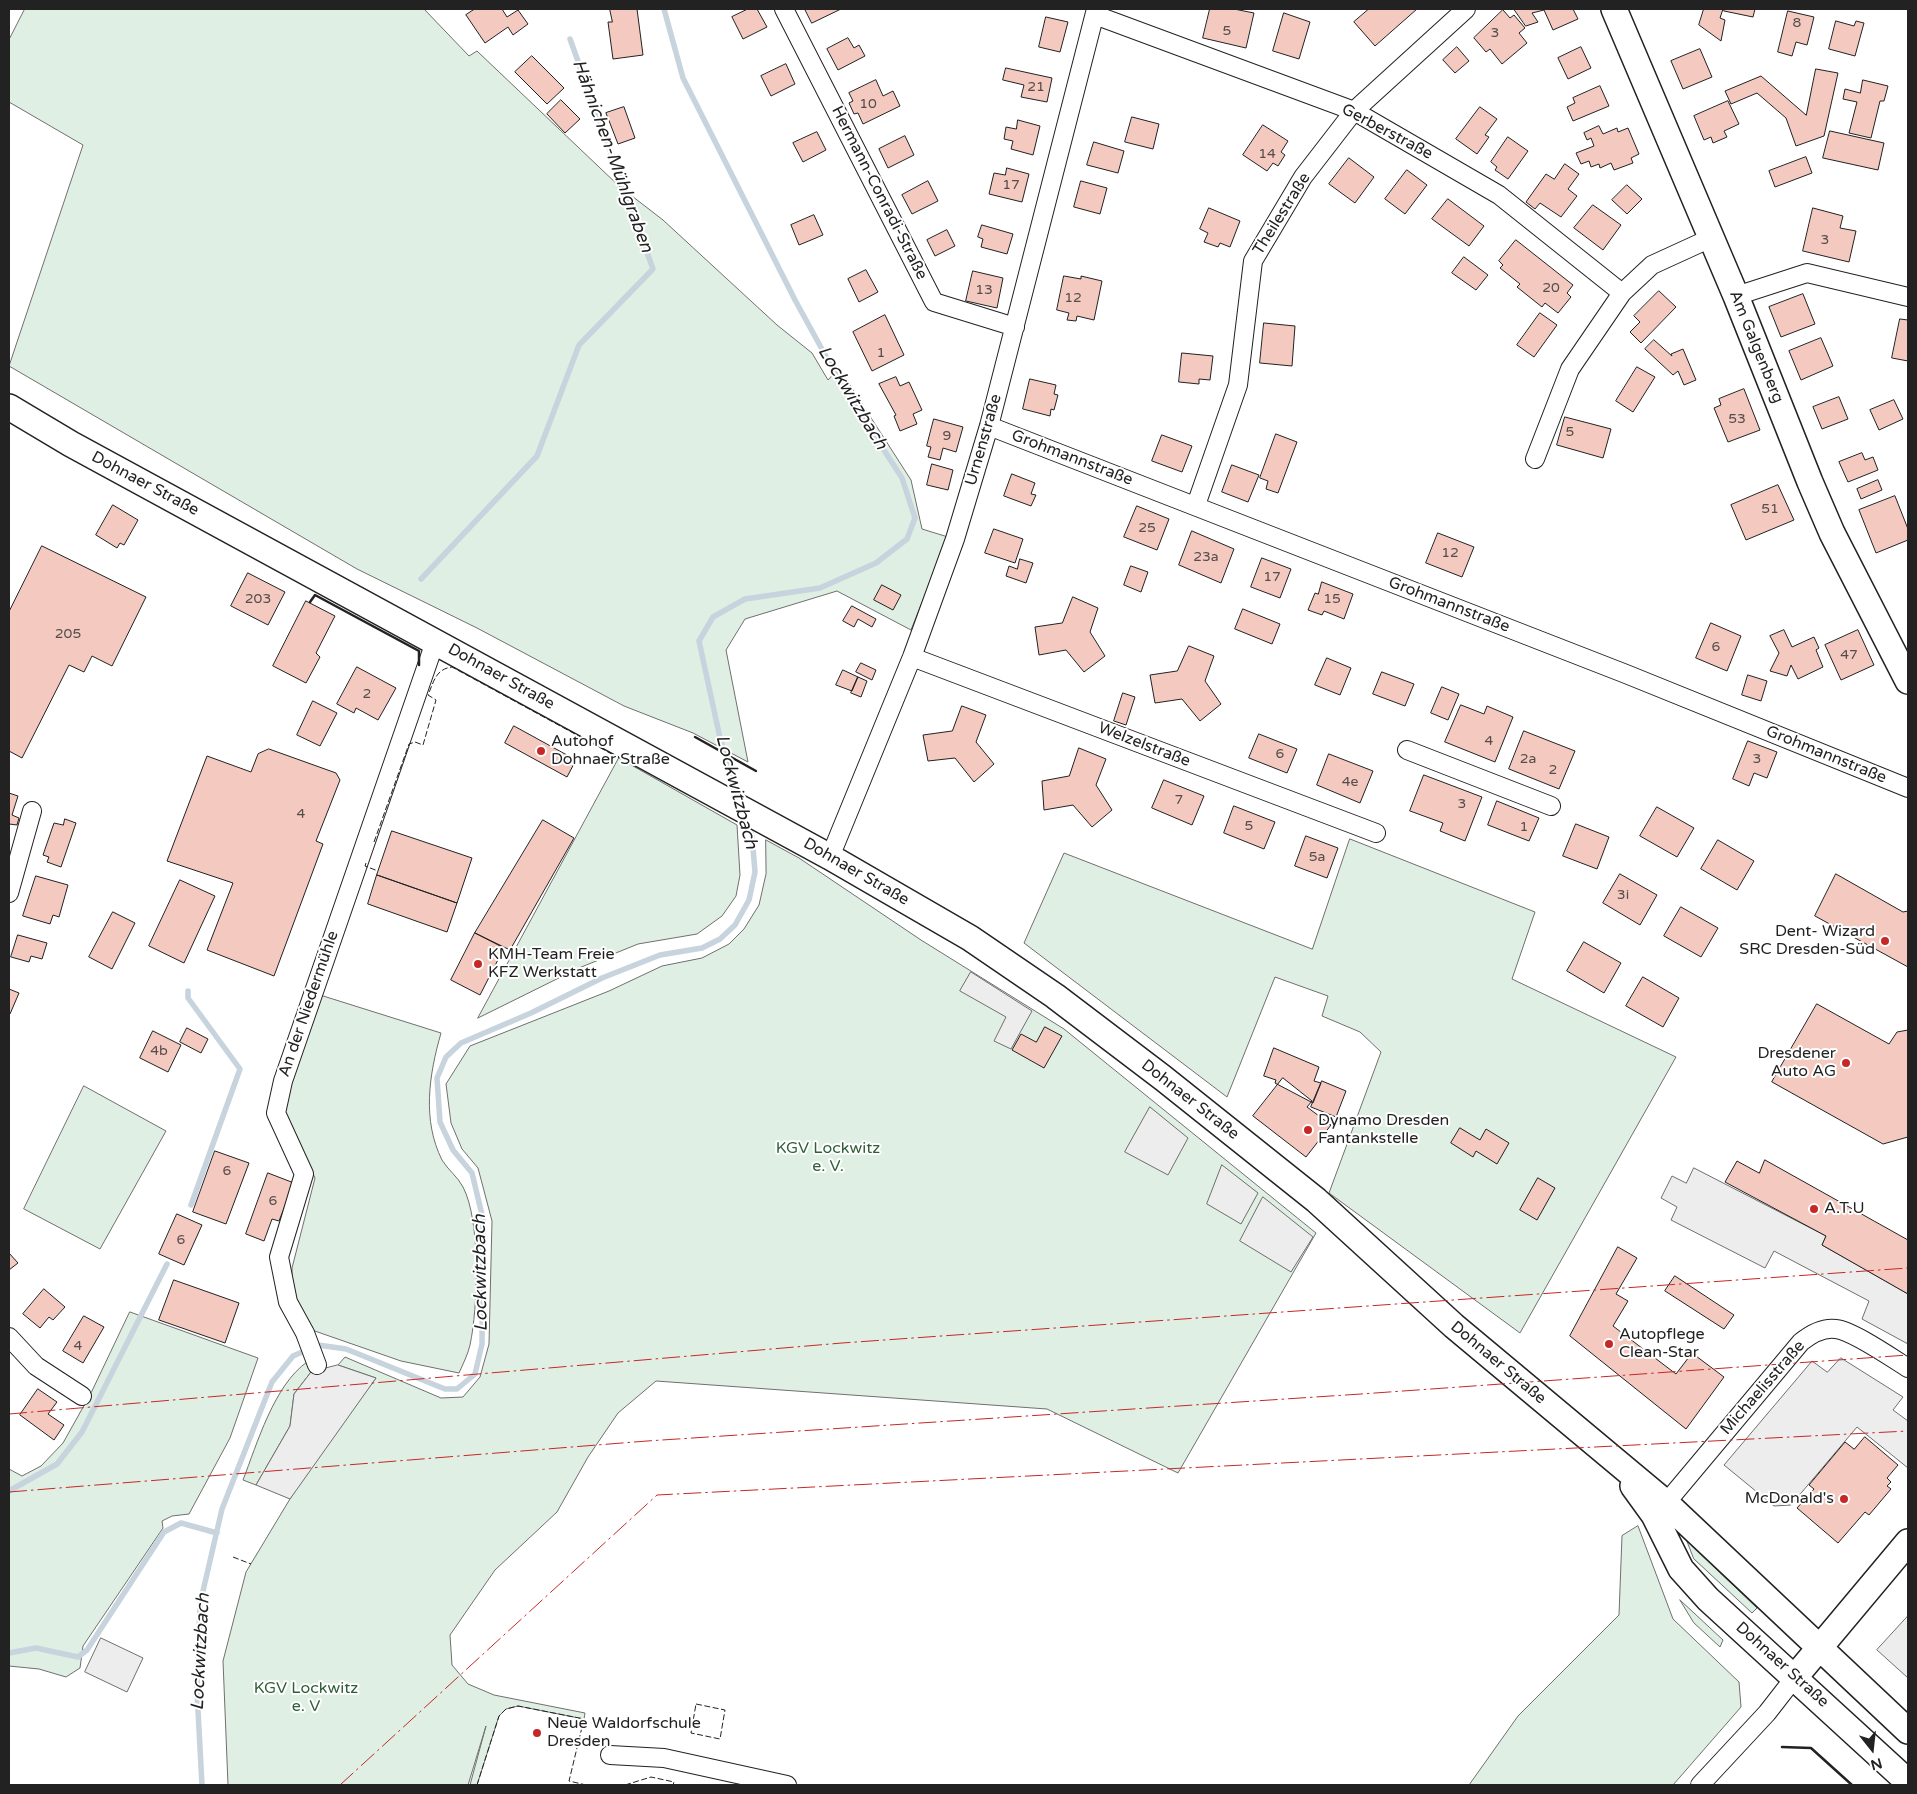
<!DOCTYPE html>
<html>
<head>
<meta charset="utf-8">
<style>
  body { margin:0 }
  #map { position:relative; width:1917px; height:1794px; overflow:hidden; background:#fff; font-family:"Varela Round",sans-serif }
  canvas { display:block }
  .frame { position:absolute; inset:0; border:10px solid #222; pointer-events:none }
  .north { position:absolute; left:1847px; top:1724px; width:50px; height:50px; -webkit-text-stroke:4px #fff; paint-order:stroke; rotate:164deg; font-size:14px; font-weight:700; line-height:20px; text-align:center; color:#222 }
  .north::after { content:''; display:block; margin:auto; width:18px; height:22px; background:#222; clip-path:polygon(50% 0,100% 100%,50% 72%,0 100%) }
</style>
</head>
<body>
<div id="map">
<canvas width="1917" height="1794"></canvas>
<div class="frame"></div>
<div class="north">N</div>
</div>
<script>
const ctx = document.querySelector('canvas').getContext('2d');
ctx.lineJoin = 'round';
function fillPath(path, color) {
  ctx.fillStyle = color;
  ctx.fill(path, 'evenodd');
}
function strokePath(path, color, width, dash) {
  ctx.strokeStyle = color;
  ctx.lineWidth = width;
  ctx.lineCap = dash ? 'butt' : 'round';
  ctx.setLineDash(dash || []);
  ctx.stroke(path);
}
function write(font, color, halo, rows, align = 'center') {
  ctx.font = font + ' "Varela Round",sans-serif';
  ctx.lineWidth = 4;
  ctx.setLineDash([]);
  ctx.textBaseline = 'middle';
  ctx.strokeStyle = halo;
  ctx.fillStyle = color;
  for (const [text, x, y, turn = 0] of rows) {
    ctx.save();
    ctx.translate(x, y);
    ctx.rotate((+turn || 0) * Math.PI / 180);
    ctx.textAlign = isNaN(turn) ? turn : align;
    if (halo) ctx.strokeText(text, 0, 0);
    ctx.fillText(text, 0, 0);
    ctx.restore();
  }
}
const green = new Path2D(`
  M25,9H424L469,56L477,51L619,186L663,220L777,325L812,353L828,380L839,368L911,480L922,529L948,537L911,630L837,591L745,619L726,650L748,762L693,733L624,706L477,628L357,569L9,366L83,145L9,102V40Z
  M619,758L737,825L740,875L736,896L722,916L697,934L638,944L579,968L478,1018Z
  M1350,839L1535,912L1512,979L1676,1057L1520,1333L1329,1193L1381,1052L1360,1032L1322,1016L1328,996L1275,977L1227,1097L1024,943L1064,853L1312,949Z
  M766,840L799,858L921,940L1064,1029L1316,1233L1178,1473L1047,1409L656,1381L618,1413L588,1457L557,1512L495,1570L450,1635L452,1665L468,1684L494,1695L585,1713L584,1719L518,1706L506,1709L499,1716L477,1785H470L486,1726L468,1785H228L223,1661L246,1572L311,1464L376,1378L338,1365L345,1357L441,1398L463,1397L480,1377L489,1344L492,1221L478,1168L462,1149L451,1123L446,1084L470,1046L609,991L662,966L702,958L729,944L744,929L759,905L766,874Z
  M320,995L441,1033C429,1075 422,1120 442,1160C448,1170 458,1177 463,1187C481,1221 478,1308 470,1345C468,1354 463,1364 459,1373L401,1361L309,1329L292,1291V1268L315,1178L283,1110Z
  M84,1086L166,1131L100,1249L24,1209Z
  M130,1312L258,1358L230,1438L189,1514L172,1516L162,1521L163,1528L83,1646L80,1668L66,1677L39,1669L9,1666V1469L22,1476L41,1466L63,1443L91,1393Z
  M307,1362L311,1372L294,1394L290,1426L256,1485L243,1480C257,1444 274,1385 307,1362Z
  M1638,1526L1673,1619L1739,1682L1741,1707L1673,1785H1469L1518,1716L1619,1615L1622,1536Z
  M1687,1541L1757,1608L1752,1613L1694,1559Z
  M1680,1600L1723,1640L1720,1647L1694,1623Z`);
const parking = new Path2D(`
  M971,972L1032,1011L1011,1049L994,1041L1006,1017L960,991Z
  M1150,1107L1188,1138L1168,1175L1125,1152Z
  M1222,1165L1258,1193L1241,1224L1207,1204Z
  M1694,1168L1826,1236L1822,1245L1908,1294V1344L1862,1319L1869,1301L1774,1251L1765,1268L1671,1220L1677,1207L1661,1198L1672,1176L1686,1183Z
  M1263,1197L1313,1237L1291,1272L1240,1241Z
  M1841,1358L1903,1397L1893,1410L1908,1421V1468L1857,1427L1791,1505L1774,1506L1724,1465L1812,1361L1827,1372Z
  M338,1365L376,1378L290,1499L256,1485L290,1426L294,1394L311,1372Z
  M1908,1616V1678L1877,1650Z
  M101,1638L143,1658L127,1692L85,1672Z`);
const stream = new Path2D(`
  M664,9L683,78L795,300L840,382L902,478L915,518L907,539L876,563L820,588L745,599L713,617L699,641L720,738L739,798
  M421,579L537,456L579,345L653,269L570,39
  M188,991V998L240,1069L191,1205
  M9,1491L57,1464L82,1432L167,1264
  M9,1653L36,1648L78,1657L87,1650L164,1532L181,1523L217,1533
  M202,1785L197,1692L200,1604L222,1509L272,1382L293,1356L318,1345L346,1349L445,1389H457L475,1374L482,1344L483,1219L472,1173L453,1150L440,1122L437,1078L446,1057L461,1043L531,1013L602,978L660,955L702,948L720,939L735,925L749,900L755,872L752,836L747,821`);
const building = new Path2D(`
  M475,9H502L507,17L518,10L528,24L513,35L508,27L485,43L466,15Z
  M610,9H637L643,55L613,59L608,22H612Z
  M748,9H757L767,27L743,39L732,17Z
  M805,9H841L812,23Z
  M1210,9H1234L1254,13L1246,48L1203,38Z
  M1369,9H1417L1375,46L1354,22Z
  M1514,9H1573L1578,19L1553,30L1544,10L1532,13L1538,22L1526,26Z
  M1704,9H1723L1720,18L1725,20L1721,41L1699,25Z
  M1725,9H1755L1753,17L1724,11Z
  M1503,10L1510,18L1514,15L1525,28L1519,33L1527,43L1502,64L1490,49L1486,52L1474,38Z
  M1788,11L1814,17L1807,45L1796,42L1792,56L1778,52Z
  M1284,13L1310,22L1299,59L1273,51Z
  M1046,17L1068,22L1060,52L1039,47Z
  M1836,21L1854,26L1856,21L1864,23L1855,56L1829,49Z
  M848,38L854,48L859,45L865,56L838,70L827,49Z
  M1457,47L1469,61L1455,73L1443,60Z
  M1581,47L1591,68L1568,79L1558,58Z
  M1700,49L1712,77L1683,89L1671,61Z
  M532,56L564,88L547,104L515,72Z
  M786,64L795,84L771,96L761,76Z
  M1006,68L1052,78L1047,102L1021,97L1024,85L1003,80Z
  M1816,69L1838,73L1824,136L1796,146L1786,118L1757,93L1731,104L1725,91L1761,76L1806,115Z
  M876,80L883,96L893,91L900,106L863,124L858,113L854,114L849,103L853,101L849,93Z
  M1863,80L1888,86L1884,101H1880L1871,138L1849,133L1857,102L1843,99L1845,89L1860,93Z
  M1600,86L1609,106L1573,121L1567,107L1575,103L1573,98Z
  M561,100L580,119L565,133L547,114Z
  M1728,101L1739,124L1724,131L1727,137L1713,143L1711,137L1704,140L1694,116Z
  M624,107L635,138L618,144L606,113Z
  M1480,107L1497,119L1485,135L1489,137L1477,154L1456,139Z
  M1132,117L1159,124L1153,149L1125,142Z
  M1018,120L1040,126L1033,155L1011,149L1013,141L1004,139L1006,127L1016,129Z
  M1263,125L1288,141L1281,152L1285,155L1278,166L1273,163L1267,171L1243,155Z
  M1599,126L1603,134L1617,128L1618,132L1628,128L1639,154L1631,158L1633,163L1614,170L1611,163L1600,168L1599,164L1591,167L1589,161L1581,164L1576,153L1594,146L1591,138L1587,140L1584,133Z
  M1830,131L1884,143L1878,170L1823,158Z
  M817,132L826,150L803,162L793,143Z
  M905,136L914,155L888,168L879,149Z
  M1508,137L1528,151L1508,179L1495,170L1497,167L1491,162Z
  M1094,142L1124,151L1118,173L1087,165Z
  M1806,157L1812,173L1775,187L1769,171Z
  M1349,158L1374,177L1355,203L1329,184Z
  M1565,164L1579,174L1568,189L1577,196L1561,217L1540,203L1535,209L1526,202L1546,174L1554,179Z
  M1007,168L1029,174L1022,202L989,194L994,173L1005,175Z
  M1407,170L1427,185L1405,214L1385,199Z
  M928,181L938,201L912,214L902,195Z
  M1081,181L1107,188L1100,214L1074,207Z
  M1627,185L1642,199L1627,214L1612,200Z
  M1448,199L1484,226L1469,246L1432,219Z
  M1593,205L1621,225L1603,250L1574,228Z
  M1209,208L1240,221L1230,247L1220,243L1218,247L1204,242L1208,233L1200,229Z
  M1813,208L1843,216L1840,228L1856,231L1849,262L1803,251Z
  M814,215L823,235L799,245L791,225Z
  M982,225L1013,234L1007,254L981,247L983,239L978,237Z
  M947,230L955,246L935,256L927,240Z
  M1516,240L1573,285L1567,293L1571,297L1558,313L1545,303L1542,307L1517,287L1520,284L1500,268L1503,265L1499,261Z
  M1464,257L1488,275L1476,290L1452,273Z
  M866,270L878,292L859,302L848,279Z
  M973,271L1003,278L997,308L966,301Z
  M1064,276L1081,279V276L1102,281L1094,320L1077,316L1076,321L1067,320L1069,313L1057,310Z
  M1659,291L1676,307L1641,343L1630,332L1640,322L1634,316Z
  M1803,294L1815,324L1781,337L1769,307Z
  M1540,313L1557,325L1534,357L1517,345Z
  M885,315L904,355L872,371L853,332Z
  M1900,319L1908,320V361L1892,358Z
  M1264,323L1295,326L1292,366L1260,363Z
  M1821,338L1833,366L1801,380L1789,351Z
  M1654,340L1672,356L1671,354L1683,349L1696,380L1684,385L1678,371L1673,375L1645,349Z
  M1182,353L1213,356L1210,380L1199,379V384L1179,382Z
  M1637,367L1655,377L1633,412L1616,401Z
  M896,377L900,386L909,382L922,410L913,414L917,424L900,431L894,416L896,415L879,384Z
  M1030,379L1056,385L1054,394L1058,395L1054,410L1051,409L1050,416L1023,409Z
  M1744,389L1760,430L1728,442L1714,408L1721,405L1719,399Z
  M1839,397L1848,419L1822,429L1813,407Z
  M1894,400L1903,419L1879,430L1870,410Z
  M1565,417L1611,429L1603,458L1557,445Z
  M934,419L963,427L956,452L943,448L940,460L928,457L931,447L927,446Z
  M1276,434L1297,442L1278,493L1266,489L1268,481L1260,478Z
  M1162,435L1192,446L1182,472L1152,461Z
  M1862,453L1865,460L1873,457L1878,470L1848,482L1839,462Z
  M932,464L953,470L948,490L927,485Z
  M1232,465L1259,475L1248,502L1222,492Z
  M1012,474L1035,483L1031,494L1036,495L1031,506L1004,496Z
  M1878,480L1882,490L1861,499L1857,489Z
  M1778,485L1794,520L1746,540L1731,505Z
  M1895,496L1908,529V540L1876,553L1859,510Z
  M113,505L138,520L124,545L120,543L117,548L96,535Z
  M1137,506L1169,519L1157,550L1124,537Z
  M994,529L1023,539L1015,563L985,553Z
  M1192,531L1234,549L1221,583L1179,565Z
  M1438,533L1474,547L1462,577L1426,563Z
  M42,546L146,597L112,666L92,656L84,672L69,665L22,758L9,751V612Z
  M1262,558L1291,569L1280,598L1251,587Z
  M1020,559L1033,563L1026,583L1006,576L1009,566L1017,569Z
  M1131,566L1148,572L1141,592L1124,585Z
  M248,573L285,592L268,625L231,606Z
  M1322,582L1353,594L1344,619L1324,611L1322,615L1308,610L1315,593L1318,594Z
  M882,585L901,595L893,610L874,600Z
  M1073,597L1098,608L1090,632L1105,656L1084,672L1066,650L1039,655L1035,627L1062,623Z
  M306,601L335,616L316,653L320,657L306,683L273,666Z
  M852,606L876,619L872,627L858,619L854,627L843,621Z
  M1243,609L1280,624L1272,644L1235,629Z
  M1711,623L1741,636L1727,671L1696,658Z
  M1784,630L1792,647L1814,637L1819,648L1816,650L1823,667L1798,679L1791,665L1787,676L1770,671L1779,653L1770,636Z
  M1858,630L1874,665L1841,680L1825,645Z
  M1189,646L1214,656L1205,681L1221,704L1200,721L1182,699L1155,703L1150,675L1177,671Z
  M1327,658L1351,668L1340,695L1315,685Z
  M861,663L876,670L872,680L856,672Z
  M357,667L396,688L378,720L356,708L354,713L337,704Z
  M843,670L858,677L852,691L836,685Z
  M1382,672L1414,684L1405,706L1373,694Z
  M1748,675L1767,681L1761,701L1742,695Z
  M858,677L867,681L861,697L851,693Z
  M1442,687L1459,694L1448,720L1431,713Z
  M1123,693L1135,697L1126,725L1114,721Z
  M313,701L337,713L320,746L297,735Z
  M1461,705L1484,714L1487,706L1513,717L1495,762L1445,742Z
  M962,706L986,715L976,742L994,764L974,782L955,758L928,761L923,735L952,731Z
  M514,726L576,760L567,777L505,743Z
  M1524,731L1575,751L1559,789L1509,769Z
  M1259,734L1297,749L1287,773L1249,758Z
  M1748,741L1777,752L1767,778L1754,773L1749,786L1733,779Z
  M1079,748L1106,759L1096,785L1112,810L1092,827L1073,805L1044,810L1042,781L1069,776Z
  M269,749L336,773L340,780L316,841L323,844L274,976L207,950L233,883L167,861L207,756L251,772L258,754Z
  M1329,754L1373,771L1360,803L1317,785Z
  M1424,775L1482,797L1465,841L1440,831L1443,823L1410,811Z
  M1164,780L1204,796L1192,825L1152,808Z
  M9,793L18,796L12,815L19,818L17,825L9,824Z
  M1497,801L1539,818L1529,841L1488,825Z
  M1234,806L1275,822L1264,849L1224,833Z
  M1657,807L1694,828L1677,857L1640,836Z
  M65,819L76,823L61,867L47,862L49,857L43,855L54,823L63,825Z
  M543,820L574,838L510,950L475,933Z
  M1576,824L1609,837L1597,869L1563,856Z
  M392,831L472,858L457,903L377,875Z
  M1306,836L1338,848L1327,878L1295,866Z
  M1718,840L1754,861L1737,890L1701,869Z
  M1620,874L1657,895L1640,925L1603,903Z
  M1836,874L1903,912L1908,911V967L1815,916Z
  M377,875L457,903L447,932L368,904Z
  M36,876L68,885L59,917L53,915L50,924L23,916Z
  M180,880L215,896L184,963L149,946Z
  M1681,907L1718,928L1701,957L1664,936Z
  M113,912L135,923L112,969L89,957Z
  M475,933L504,948L480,995L451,980Z
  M18,935L47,943L42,959L31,956L29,962L11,957Z
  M1584,942L1621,963L1604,993L1567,971Z
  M1643,977L1679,998L1663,1027L1626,1006Z
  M9,989L19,993L10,1014L9,1013Z
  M1817,1004L1889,1044L1897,1032L1908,1030V1137L1883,1144L1772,1082Z
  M1045,1027L1062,1036L1044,1068L1012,1050L1021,1034L1036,1042Z
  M187,1028L208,1039L201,1053L180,1042Z
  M153,1031L181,1045L168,1072L140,1058Z
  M1274,1048L1319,1067L1314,1081L1321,1083L1313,1103L1275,1083L1276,1080L1264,1076Z
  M1283,1078L1312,1101L1307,1107L1331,1125L1306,1157L1253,1116Z
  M1322,1081L1346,1091L1336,1117L1311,1107Z
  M1460,1128L1480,1140L1486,1129L1509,1143L1497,1164L1476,1151L1473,1157L1451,1143Z
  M215,1151L249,1163L226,1224L193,1212Z
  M1765,1160L1908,1240V1294L1822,1245L1826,1236L1725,1182L1737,1161L1759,1173Z
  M268,1173L294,1183L279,1221L272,1219L264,1241L246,1234Z
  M1538,1178L1555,1188L1537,1220L1520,1210Z
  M177,1214L202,1225L184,1265L159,1254Z
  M1618,1247L1637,1258L1616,1294L1628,1301L1613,1326L1676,1374L1692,1353L1724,1377L1686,1429L1570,1336Z
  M9,1253L18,1263L9,1270Z
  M1675,1276L1734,1315L1724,1329L1665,1291Z
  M174,1280L239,1303L225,1343L159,1320Z
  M44,1289L65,1307L53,1320L49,1317L40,1328L23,1314Z
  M84,1316L104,1327L83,1363L63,1351Z
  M38,1389L57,1402L48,1414L64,1425L54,1440L20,1415Z
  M1865,1437L1898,1465L1887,1478L1891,1482L1887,1486L1891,1489L1869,1515L1865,1512L1838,1543L1797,1508L1814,1489L1809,1485L1845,1442L1854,1449Z`);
const street = new Path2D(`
  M784,9L934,302L1015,327
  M1095,15L1354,111L1499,195L1622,293
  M1736,296L1807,273L1908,297
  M989,426L1626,674L1908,788
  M1535,459L1570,369L1622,293L1652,265L1711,238
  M1196,505L1238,385L1253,261L1303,177L1354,111L1466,9
  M912,657L1376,833
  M1407,750L1551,806
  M830,857L912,657L955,539L989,426L1096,9
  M9,893L32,811
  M9,1337L36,1366L82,1396
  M317,1365L305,1333L288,1302L279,1257L304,1174L276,1113L283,1081L435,642
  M1666,1503L1801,1342C1811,1334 1823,1327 1836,1329C1853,1331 1892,1358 1908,1368
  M610,1755L664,1758L787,1785
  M1700,1785L1767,1713L1795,1677`);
const secondary = new Path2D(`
  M1614,9L1736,296L1810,482L1832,533L1908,681
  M9,407L71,444L830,857L970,938L1055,996L1163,1078L1316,1200L1454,1326L1666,1503L1908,1731
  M1633,1486L1654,1515L1681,1569L1708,1599L1908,1782
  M1795,1677L1908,1542`);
const fence = new Path2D(`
  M374,842L409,744L415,742L423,745L436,700L428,695C434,681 436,669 452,667L619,758
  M366,863L365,866L378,871
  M233,1557L251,1564
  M696,1704L725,1710L720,1739L691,1733Z
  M477,1785L499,1716L506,1709L518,1706L584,1719L569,1781L586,1785
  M625,1785L651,1777L674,1782L673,1785`);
const wall = new Path2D(`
  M310,602L315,595L419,651V665
  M695,737L756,771
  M1782,1747L1811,1748L1852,1785`);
const power = new Path2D(`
  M9,1414L842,1343L1908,1268
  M9,1492L647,1441L1361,1394L1908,1355
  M340,1785L657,1495L1908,1431`);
const markers = [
  [541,751,5,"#c62828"],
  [1885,941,5,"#c62828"],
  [478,964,5,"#c62828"],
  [1846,1063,5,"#c62828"],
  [1308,1130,5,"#c62828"],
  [1814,1209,5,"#c62828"],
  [1609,1344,5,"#c62828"],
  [1844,1499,5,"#c62828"],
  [537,1733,5,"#c62828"]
];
const numberNames = [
  ["8",1797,23],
  ["5",1227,31],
  ["3",1495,33],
  ["21",1036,87],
  ["10",868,104],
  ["14",1267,154],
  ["17",1011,185],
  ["3",1825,240],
  ["20",1551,288],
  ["13",984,290],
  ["12",1073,298],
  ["1",881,353],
  ["53",1737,419],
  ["5",1570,432],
  ["9",947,436],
  ["51",1770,509],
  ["25",1147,528],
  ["12",1450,553],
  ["23a",1206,557],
  ["17",1272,577],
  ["203",258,599],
  ["15",1332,599],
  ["205",68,634],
  ["6",1716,647],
  ["47",1849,655],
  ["2",367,694],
  ["4",1489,741],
  ["6",1280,754],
  ["2a",1528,759],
  ["3",1757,759],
  ["2",1553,770],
  ["4e",1350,782],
  ["7",1179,800],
  ["3",1462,804],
  ["4",301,814],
  ["5",1249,826],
  ["1",1524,827],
  ["5a",1317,857],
  ["3i",1623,895],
  ["4b",159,1051],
  ["6",227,1171],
  ["6",273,1201],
  ["6",181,1240],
  ["4",78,1346]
];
const streetNames = [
  ["Gerberstraße",1387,132,28],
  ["Hermann-Conradi-Straße",879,193,63],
  ["Theilestraße",1282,214,-58],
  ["Am Galgenberg",1756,347,68],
  ["Urnenstraße",984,440,-74],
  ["Grohmannstraße",1072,458,21],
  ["Dohnaer Straße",145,484,28],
  ["Grohmannstraße",1449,605,21],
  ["Dohnaer Straße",501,677,29],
  ["Welzelstraße",1144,745,21],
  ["Grohmannstraße",1826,755,22],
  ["Dohnaer Straße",856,872,30],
  ["An der Niedermühle",309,1004,-71],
  ["Dohnaer Straße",1190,1100,38],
  ["Dohnaer Straße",1498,1363,40],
  ["Michaelisstraße",1763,1388,-49],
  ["Dohnaer Straße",1782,1665,42]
];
const poiNames = [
  ["Autohof",551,742],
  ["Dohnaer Straße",551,760],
  ["Dent- Wizard",1875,932,"right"],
  ["SRC Dresden-Süd",1875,950,"right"],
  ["KMH-Team Freie",488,955],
  ["KFZ Werkstatt",488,973],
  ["Dresdener",1836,1054,"right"],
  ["Auto AG",1836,1072,"right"],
  ["Dynamo Dresden",1318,1121],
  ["Fantankstelle",1318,1139],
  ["A.T.U",1824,1209],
  ["Autopflege",1619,1335],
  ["Clean-Star",1619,1353],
  ["McDonald's",1834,1499,"right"],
  ["Neue Waldorfschule",547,1724],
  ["Dresden",547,1742]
];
const parkNames = [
  ["KGV Lockwitz",828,1149],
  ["e. V.",828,1167],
  ["KGV Lockwitz",306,1689],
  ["e. V",306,1707]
];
const waterNames = [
  ["Hähnichen-Mühlgraben",612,156,70],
  ["Lockwitzbach",852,398,59],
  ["Lockwitzbach",736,792,75],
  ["Lockwitzbach",481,1273,-91],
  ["Lockwitzbach",201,1652,-87]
];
fillPath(green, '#e0efe3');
strokePath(green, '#6f6f6f', 1);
fillPath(parking, '#ededed');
strokePath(parking, '#6f6f6f', 1);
strokePath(stream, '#c7d3dd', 5.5);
fillPath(building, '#f3c9c0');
strokePath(building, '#222', 1);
strokePath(street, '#222', 20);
strokePath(secondary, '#222', 28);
strokePath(street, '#fff', 18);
strokePath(secondary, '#fff', 25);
strokePath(fence, '#222', 1, [6, 2.5]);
strokePath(wall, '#222', 2.5);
strokePath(power, '#c62828', 1, [18, 4, 2.5, 4]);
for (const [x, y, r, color] of markers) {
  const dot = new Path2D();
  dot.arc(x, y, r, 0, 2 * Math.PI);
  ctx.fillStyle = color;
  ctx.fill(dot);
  strokePath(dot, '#fff', 2);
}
write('14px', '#564c4a', null, numberNames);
write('16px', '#222', '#fff', streetNames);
write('16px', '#222', '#fff', poiNames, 'left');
write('16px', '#2f5e38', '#fff', parkNames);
write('italic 18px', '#222', '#fff', waterNames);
</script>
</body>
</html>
